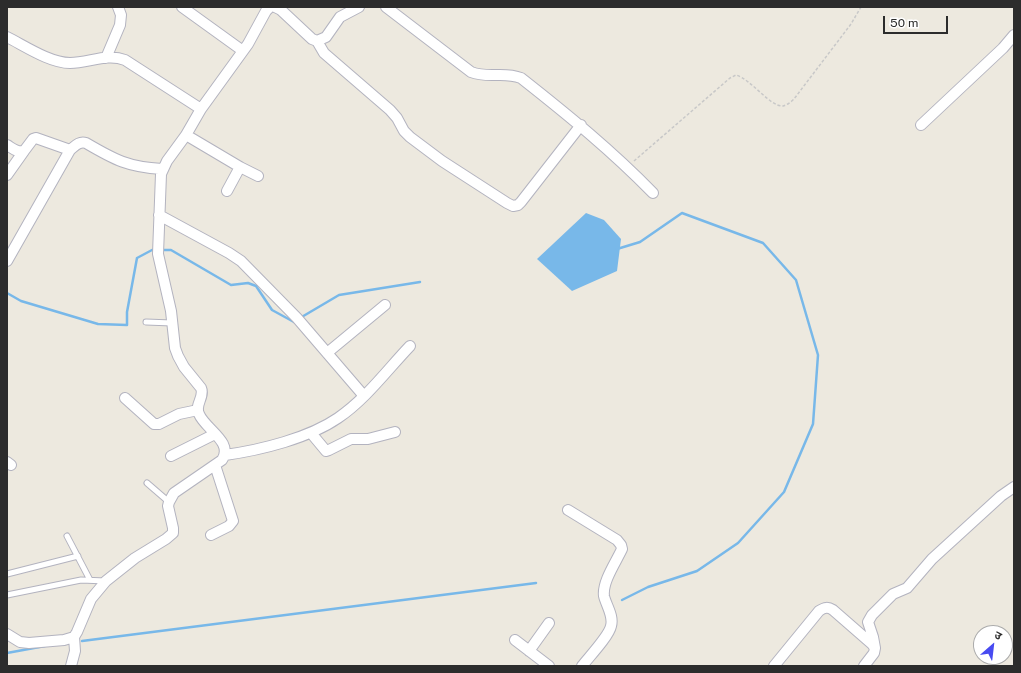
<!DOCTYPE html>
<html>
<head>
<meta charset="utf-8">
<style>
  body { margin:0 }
  #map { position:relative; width:1021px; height:673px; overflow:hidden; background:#ede9df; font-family:"Public Sans","Noto Sans Devanagari",sans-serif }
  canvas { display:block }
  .frame { position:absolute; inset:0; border:8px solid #2c2c2c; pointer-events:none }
  .north { position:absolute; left:973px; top:625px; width:40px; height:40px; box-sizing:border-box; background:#fff; border:1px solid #ababab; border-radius:50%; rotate:28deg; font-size:11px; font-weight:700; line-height:16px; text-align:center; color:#2c2c2c }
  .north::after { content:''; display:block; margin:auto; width:14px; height:18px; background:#484bf1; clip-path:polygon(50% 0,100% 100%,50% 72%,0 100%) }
  .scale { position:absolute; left:883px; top:16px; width:65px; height:18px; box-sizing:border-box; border:2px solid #2c2c2c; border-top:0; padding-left:5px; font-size:12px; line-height:14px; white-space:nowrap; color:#2c2c2c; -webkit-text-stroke:3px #fff; paint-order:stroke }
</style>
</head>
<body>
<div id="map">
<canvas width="1021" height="673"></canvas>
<div class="frame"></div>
<div class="north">उ</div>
<div class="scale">50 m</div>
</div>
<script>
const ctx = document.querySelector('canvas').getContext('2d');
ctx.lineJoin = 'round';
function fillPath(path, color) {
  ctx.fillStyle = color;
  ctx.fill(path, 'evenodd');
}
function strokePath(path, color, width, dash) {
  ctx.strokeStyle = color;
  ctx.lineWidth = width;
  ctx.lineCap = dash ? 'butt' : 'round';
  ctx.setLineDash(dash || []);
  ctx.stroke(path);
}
const water = new Path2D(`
  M586,213L604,220L621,239L617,271L572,291L537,259Z`);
const stream = new Path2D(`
  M617,249L640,242L682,213L763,243L796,280L818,355L813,424L784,492L738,543L697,571L648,587L622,600
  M161,250H171L231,285L248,283L256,286L272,310L294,322L295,321
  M7,293L21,301L98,324L127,325V312L137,258L152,250H156
  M300,318L339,295L420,282
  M82,641L536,583
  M7,653L45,646`);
const path = new Path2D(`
  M634,161L730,78L736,75C751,79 770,107 783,106C787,105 791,102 794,99L851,24L861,7`);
const service = new Path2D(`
  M146,322L172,323
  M147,483L169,502
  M67,536L90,580
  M7,574L78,556
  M7,595L81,580L106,581`);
const minor = new Path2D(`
  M182,7L243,51
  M275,7L281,10L312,39L317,41L326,37L340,17L359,7
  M386,7L471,72C489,79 503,71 521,78C568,115 612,151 653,193
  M7,37C25,46 50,63 70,63C89,63 107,53 125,60L201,109
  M317,41L324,53L390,110L397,118L404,131L410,137L442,161L507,203L513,206L518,205L521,202L581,125
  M106,58L120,25L121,15L118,7
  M921,125L1003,48L1014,35
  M186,135L240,167L227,191
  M7,145C12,148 17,153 24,151L33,139L36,138L70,150
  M240,167L258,176
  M7,175L24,151
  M159,215L229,253L241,261L297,318L364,396
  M7,261L70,150C75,146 79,141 86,143C115,160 128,167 162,169
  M327,353L385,305
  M125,398L154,424H159L179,414L198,410
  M311,433L326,451L329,450L351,439H368L395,432
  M225,455C261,450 309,438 338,418C366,399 387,370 410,346
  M171,456L215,434
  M7,462L11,465
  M568,510L617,540L621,545L622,549C616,562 602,582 604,596C606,605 614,616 611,626C609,636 589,657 582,666
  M211,535L229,526L233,521L215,465
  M7,634L20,642L29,643L64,640L74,637L77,632L91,599L106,581L135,558L166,539L173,533V528L168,506L169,502L174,493L222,460C234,442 205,429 199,414C194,405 205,397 201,388L184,367L178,356L175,348L171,311L158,254L161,174L167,161L186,135L201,109L248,44L266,11L270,7
  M515,640L549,666
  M875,648L873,637L868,622L872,615L893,594L907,588L932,559L1001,496L1014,487
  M529,651L549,623
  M71,666L75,651L74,637
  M774,666L819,611C825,607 828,607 833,610L872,644L875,648L874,653L864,666`);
fillPath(water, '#78b8e9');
strokePath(stream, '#78b8e9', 2.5);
strokePath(service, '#b3b3bf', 7);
strokePath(minor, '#b3b3bf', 12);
strokePath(path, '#c8c8c8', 1.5, [3, 2]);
strokePath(service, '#fff', 5);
strokePath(minor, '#fff', 10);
</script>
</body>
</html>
